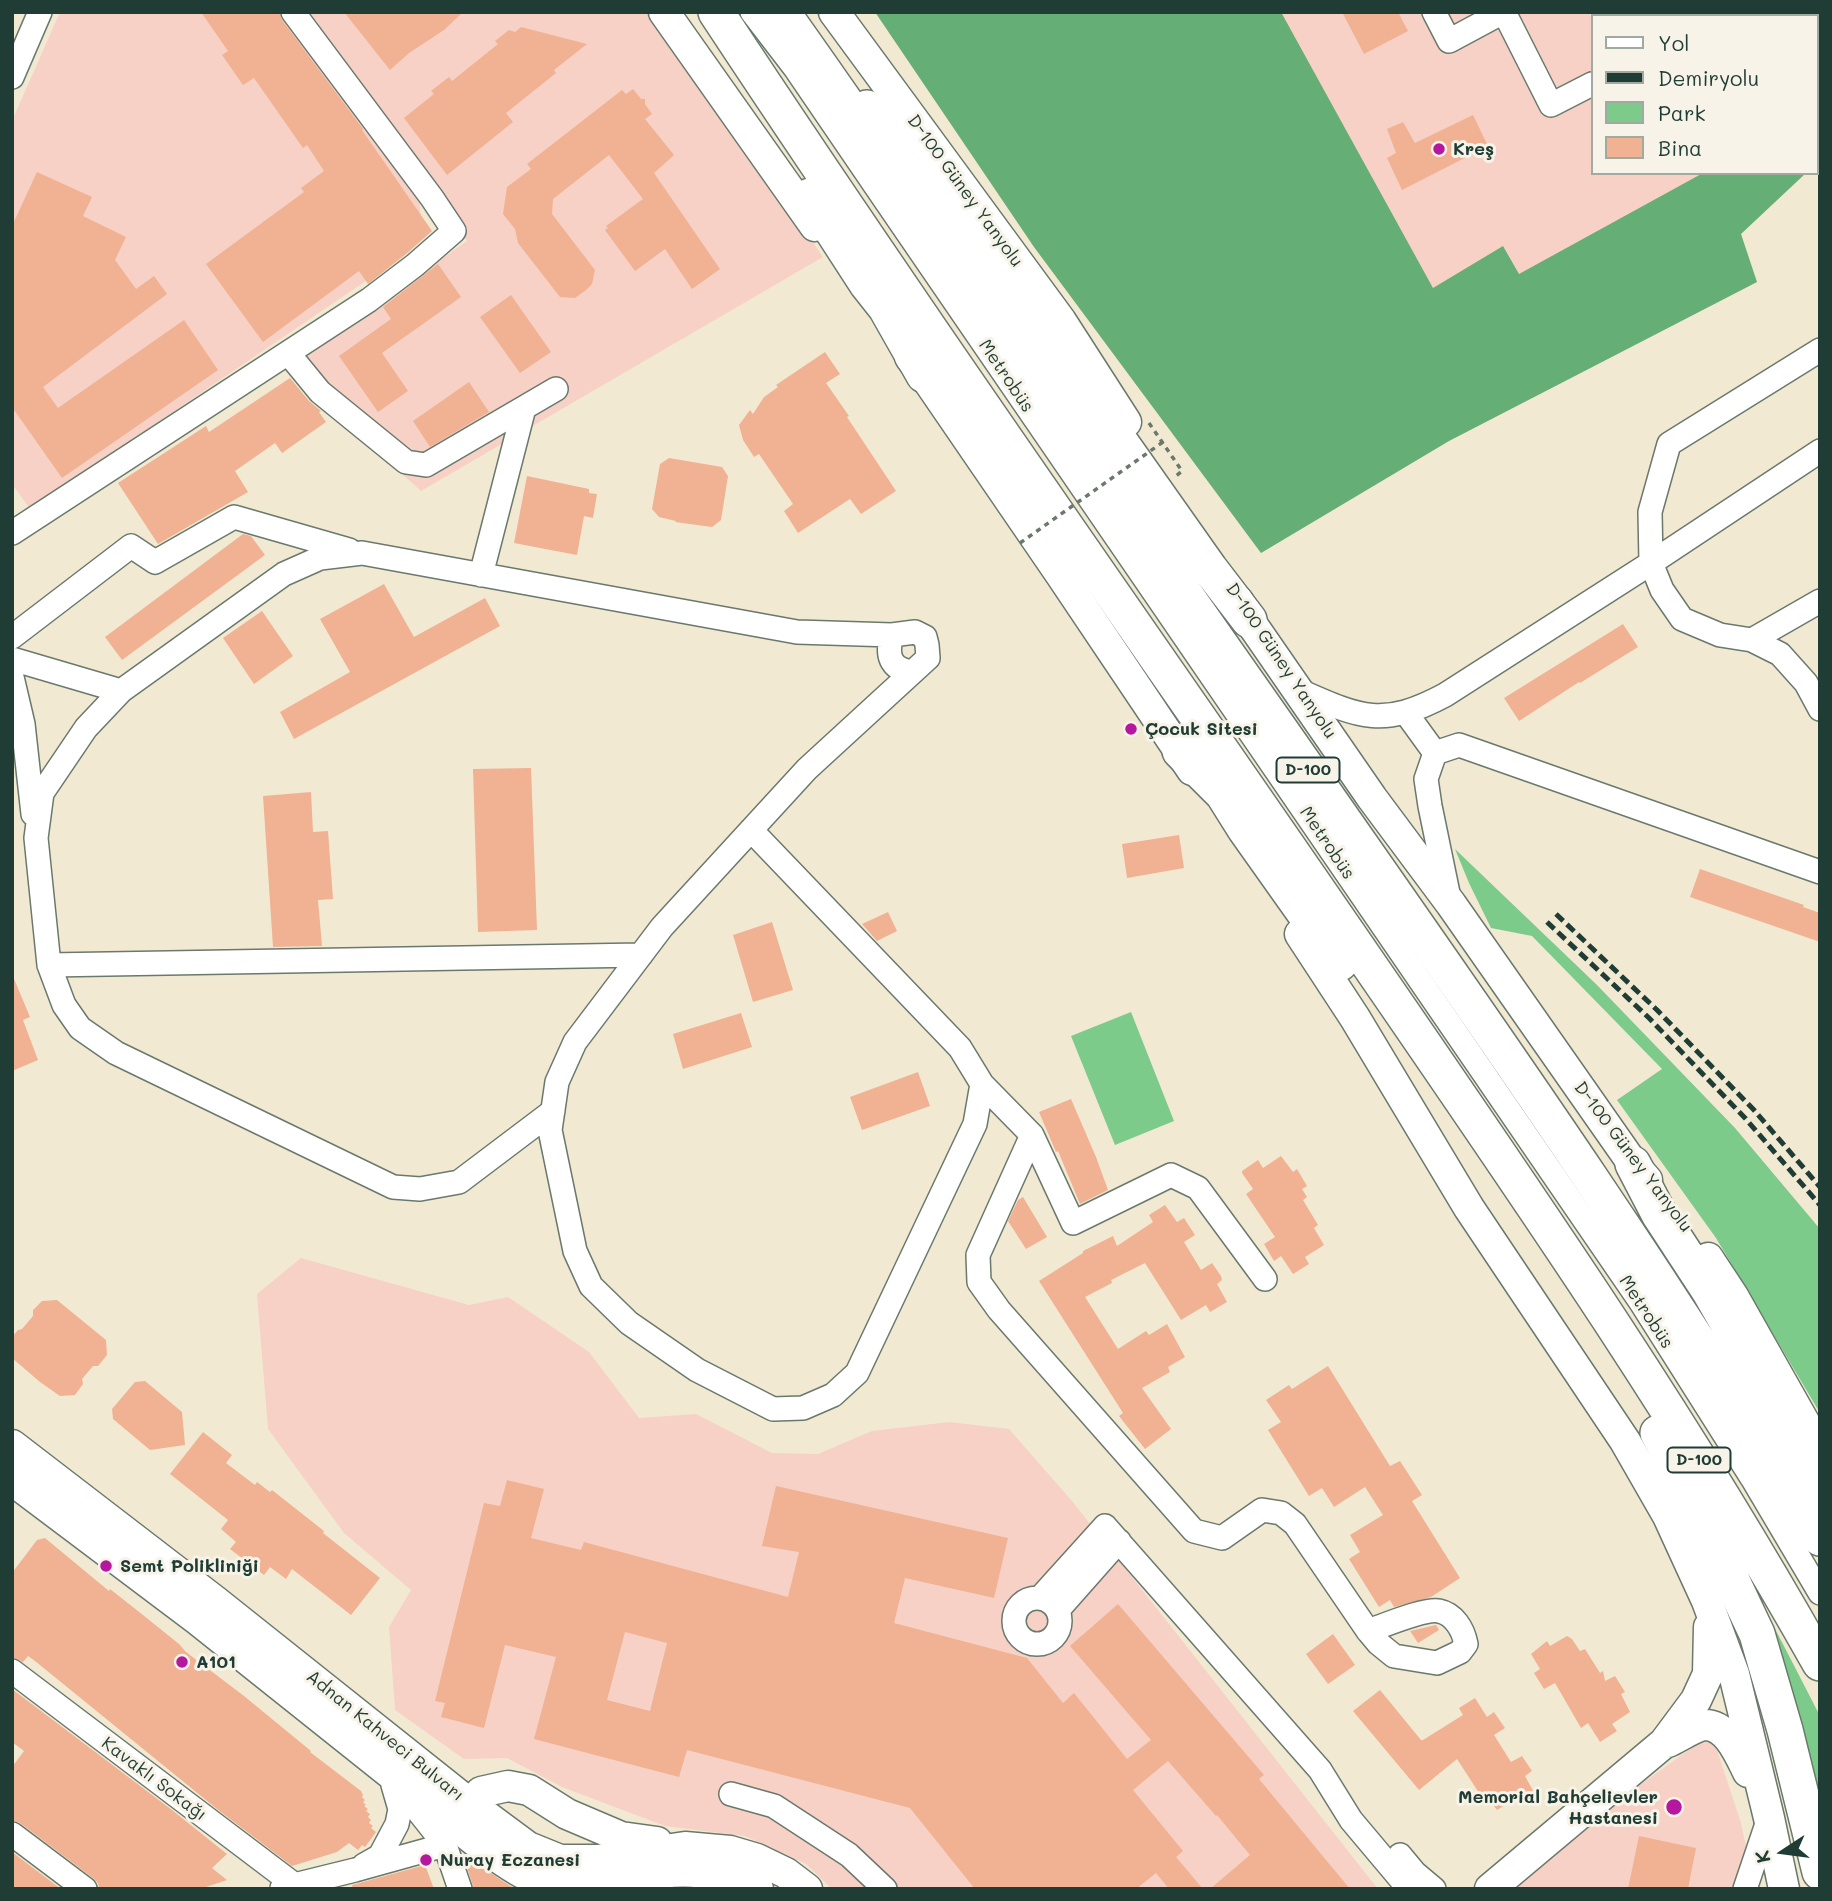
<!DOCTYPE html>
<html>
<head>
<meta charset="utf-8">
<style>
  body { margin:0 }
  #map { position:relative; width:1832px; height:1901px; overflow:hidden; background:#f2e9d3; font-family:Mali,sans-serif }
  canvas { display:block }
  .frame { position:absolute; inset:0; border:14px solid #1f3d34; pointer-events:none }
  .legend { position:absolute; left:1591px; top:14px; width:228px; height:161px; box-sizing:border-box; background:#f7f3e8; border:2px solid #a1aaa0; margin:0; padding:9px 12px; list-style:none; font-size:21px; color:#1f3d34 }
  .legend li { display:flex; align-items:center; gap:14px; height:35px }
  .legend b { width:35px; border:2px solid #a1aaa0 }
  .north { position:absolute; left:1748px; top:1817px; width:70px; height:70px; -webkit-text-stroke:5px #f7f3e8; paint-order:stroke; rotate:257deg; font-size:19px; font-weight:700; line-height:28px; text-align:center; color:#1f3d34 }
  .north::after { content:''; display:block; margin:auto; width:24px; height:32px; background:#1f3d34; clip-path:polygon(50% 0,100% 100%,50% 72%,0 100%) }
</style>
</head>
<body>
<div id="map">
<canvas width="1832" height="1901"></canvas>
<div class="frame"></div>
<ul class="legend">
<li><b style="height:9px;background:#fff"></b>Yol</li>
<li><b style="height:9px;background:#1f3d34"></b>Demiryolu</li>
<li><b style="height:19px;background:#7ccb8a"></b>Park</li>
<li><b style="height:19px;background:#f0b292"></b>Bina</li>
</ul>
<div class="north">K</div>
</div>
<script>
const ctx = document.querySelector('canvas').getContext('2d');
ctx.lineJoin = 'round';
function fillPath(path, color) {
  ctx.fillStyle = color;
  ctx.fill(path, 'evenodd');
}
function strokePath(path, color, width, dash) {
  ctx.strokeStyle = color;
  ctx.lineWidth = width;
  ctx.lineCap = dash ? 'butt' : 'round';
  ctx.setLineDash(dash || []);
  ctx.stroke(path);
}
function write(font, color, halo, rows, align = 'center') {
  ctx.font = font + ' Mali,sans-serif';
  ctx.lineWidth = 6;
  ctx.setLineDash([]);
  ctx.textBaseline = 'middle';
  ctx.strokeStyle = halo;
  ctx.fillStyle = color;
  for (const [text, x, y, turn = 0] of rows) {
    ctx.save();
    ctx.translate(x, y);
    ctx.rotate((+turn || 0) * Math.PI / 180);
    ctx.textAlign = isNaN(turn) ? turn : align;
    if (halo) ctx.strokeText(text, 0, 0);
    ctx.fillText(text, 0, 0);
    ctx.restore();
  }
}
const built = new Path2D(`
  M60,12H280L419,199L422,226L410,251L30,509L12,484V121Z
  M305,12H656L823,257L421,491L284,369L467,241Z
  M875,12H1820V113H1816V16H1592V173H1806L1741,234L1757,282L1449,441L1261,553L1034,247Z
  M301,1258L469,1305L508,1297L589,1352L639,1418L696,1414L772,1453L818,1454L872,1431L949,1422L1009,1429L1072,1501L1378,1889H832L806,1864L745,1836L665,1826L562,1787L507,1758L464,1759L395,1710L389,1627L411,1590L344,1533L268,1429L257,1294Z
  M1704,1739L1716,1747L1741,1823L1755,1889H1509L1630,1792Z`);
const green = new Path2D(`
  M1455,849L1597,985L1735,1128L1820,1229V1413L1716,1238L1617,1100L1662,1069L1532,936L1491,928L1469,883Z
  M1131,1012L1174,1121L1115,1145L1071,1036Z
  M1770,1619L1820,1716V1813Z`);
const forest = new Path2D(`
  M875,12H1281L1433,288L1503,246L1519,274L1703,173H1806L1741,234L1757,282L1449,441L1261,553L1034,247Z`);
const building = new Path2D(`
  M201,12H279L282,20L363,129L362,130L432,231L406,254L368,284L359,271L263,342L206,264L304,192L301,188L324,171L307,145L303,148L254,78L243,85L222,55L228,51Z
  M344,12H463L444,30L409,53L390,70Z
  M1342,12H1398L1408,31L1364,54Z
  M521,27L587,44L554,70L556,73L506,113L513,122L447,175L404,118L434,94L431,91L449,77L452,81L498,44L495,41L509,30L515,32Z
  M633,89L641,99H645V104L652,114L645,119L674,155L654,173L720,269L692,289L665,249L635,271L605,230L608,228L606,226L643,199L609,155L553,199L552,214L595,270L592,284L586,290L575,298L560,297L518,243L515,229L503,214L507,187L531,169L527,164L622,90L626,94Z
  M1473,115L1488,146L1402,190L1387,158L1396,153L1387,129L1403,122L1415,143Z
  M37,172L92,197L83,216L126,237L115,260L136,289L154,276L167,294L43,387L58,408L184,320L218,370L62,478L12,407V226Z
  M438,264L461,297L382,353L408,391L378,412L339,356L391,319L383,307Z
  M511,295L551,352L520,373L480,317Z
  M825,352L840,374L826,383L849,416L847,417L896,491L861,514L850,499L798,533L784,511L793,504L759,454L754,457L743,440L739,425L750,410L753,414L764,397L778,387L776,385Z
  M290,378L309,401L321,411L319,412L326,422L282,453L275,443L235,471L248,492L158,544L118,483L206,426L209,432Z
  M469,382L489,412L430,447L413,421Z
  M669,458L722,467L728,476L721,520L712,527L675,522L676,521L659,517L652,509L660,464Z
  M527,476L589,489V493L597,494L593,518L584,516L577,555L514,543Z
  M243,534L251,536L265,555L122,660L105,637Z
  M384,584L414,637L485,598L500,626L294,739L280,712L350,672L320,619Z
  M262,611L293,656L254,684L223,638Z
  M1623,624L1638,647L1580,683L1579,682L1519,721L1504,698Z
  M531,768L537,930L478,932L473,769Z
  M311,792L313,832L328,831L333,899L318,900L322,946L273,947L263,796Z
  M1179,835L1184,868L1127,878L1122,844Z
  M1700,869L1804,905L1803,907L1820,913V942L1690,897Z
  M888,912L897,931L877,941L862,924Z
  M772,922L793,990L753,1002L733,935Z
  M12,974L30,1017L23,1020L38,1060L12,1071Z
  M741,1013L752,1047L683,1069L673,1034Z
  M918,1072L930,1106L862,1130L850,1097Z
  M1071,1099L1096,1157L1108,1190L1080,1204L1058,1151L1056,1152L1039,1112Z
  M1281,1156L1293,1172L1297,1169L1307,1186L1302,1189L1307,1197L1303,1200L1318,1225L1314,1228L1324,1245L1305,1257L1309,1264L1293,1274L1281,1256L1274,1261L1264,1244L1275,1237L1246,1194L1253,1189L1242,1173V1171L1258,1160L1263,1168Z
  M1023,1197L1047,1237L1026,1249L1008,1221L1018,1200Z
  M1165,1205L1177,1222L1184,1218L1195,1235L1184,1242L1201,1270L1212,1263L1221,1276L1222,1280L1217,1284L1227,1302L1210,1312L1206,1305L1181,1320L1145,1263L1111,1280L1112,1283L1085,1297L1118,1349L1146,1331L1149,1335L1167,1324L1185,1357L1168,1367L1170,1372L1142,1388L1171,1429L1145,1449L1119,1416L1123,1413L1039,1281L1083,1253V1251L1113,1236L1117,1246L1153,1222L1149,1215Z
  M57,1300L106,1340L107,1355L98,1366H93L82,1379L83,1384L75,1395L60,1396L40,1382L12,1358V1337L18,1330L22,1329L33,1316V1310L42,1301Z
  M1328,1366L1390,1466L1400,1461L1422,1495L1412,1501L1460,1578L1431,1597L1394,1607L1390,1600L1379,1607L1349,1559L1360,1552L1350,1535L1383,1515L1365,1487L1334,1507L1322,1488L1309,1496L1268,1430L1281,1422L1266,1400L1289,1385L1292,1389Z
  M145,1381L182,1412L185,1445L150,1450L113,1419L112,1409L135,1382Z
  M203,1432L232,1455L226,1463L255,1485L257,1482L270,1492L272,1490L324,1531L323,1533L380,1578L351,1615L292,1569L286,1579L270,1567L264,1575L230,1549L236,1542L221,1529L228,1520L170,1474Z
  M507,1480L544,1489L531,1538L581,1550L584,1542L788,1597L799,1552L762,1546L776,1486L1008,1538L994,1598L905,1578L894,1623L1027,1658L1063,1703L1074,1693L1127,1759L1151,1740L1070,1646L1118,1604L1264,1775L1259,1779L1350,1889H1210L1250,1855L1217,1815L1216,1816L1168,1761L1133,1790L1183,1851L1176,1857L1203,1889H1169L1156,1873L1136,1889H975L910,1808L687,1750L679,1777L534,1739L556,1657L505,1645L484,1728L441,1717L445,1703L435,1701L484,1503L500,1506ZM625,1632L667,1643L650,1711L607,1700Z
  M45,1538L109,1591L110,1589L143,1615L179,1644L186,1652L244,1696L311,1751L310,1752L361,1791L363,1795L362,1797L365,1800L363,1802L366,1805L364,1806L368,1809L366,1811L370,1814L368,1817L371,1820L369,1823L373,1826L371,1828L376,1832L365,1847L362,1845L358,1850L349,1843L337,1852L292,1866L217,1809L35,1661L28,1656L23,1662L12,1657V1573L37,1540Z
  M1436,1625L1439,1630L1418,1643L1410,1631Z
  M1333,1634L1355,1665L1328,1684L1306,1654Z
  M1567,1636L1572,1639L1580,1651L1585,1649L1600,1673L1603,1671L1605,1681L1615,1676L1625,1692L1621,1694L1630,1712L1612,1724L1617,1731L1600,1742L1588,1723L1581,1728L1555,1683L1544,1689L1534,1673L1540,1669L1531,1654L1547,1641L1550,1646Z
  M12,1689L172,1810L227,1854L212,1868L227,1880L200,1889H99L98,1883L93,1878L20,1823L12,1820V1767L24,1751L12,1742Z
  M1380,1690L1421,1740H1423L1463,1715L1459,1708L1475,1698L1487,1717L1494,1712L1505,1728L1494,1735L1511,1762L1522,1756L1532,1771L1525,1776L1536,1796L1520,1805L1515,1799L1497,1810L1485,1794L1481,1796L1457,1759L1419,1790L1353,1711Z
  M1639,1836L1696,1848L1688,1889H1628Z
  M12,1852L61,1889H12Z
  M466,1856L498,1878L515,1889H474L464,1858Z
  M425,1865L434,1889H353L352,1885Z`);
const path = new Path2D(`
  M1149,423L1182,471L1176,476`);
const minor = new Path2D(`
  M752,12L795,68L883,197L1642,1304L1752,1478L1820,1593
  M1434,12L1449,41L1503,12
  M1504,12L1551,105L1592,84
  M1723,16L1729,12
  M12,77L40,12
  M1820,350L1669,444L1650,512L1651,563L1662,590L1682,619L1720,635L1752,640L1780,654L1806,683L1820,709
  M288,353L320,392L406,462L426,465L556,389
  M12,533L369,300L415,265L454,231L432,198L293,12
  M481,575L524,408
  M892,635C886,655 890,669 912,672
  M12,637L131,546L155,562L234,517L349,550
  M1752,640L1820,601
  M12,659L121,691
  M12,677L23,724L33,814
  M1300,691C1361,718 1383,728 1445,695L1651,563L1820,451
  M1406,713L1435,753
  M1435,753L1459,745L1820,872
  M1435,753L1426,779L1430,806L1449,898
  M49,965L641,955
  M982,1084L1032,1135L1073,1223L1171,1175L1198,1188L1265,1279
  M553,1111L459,1182L420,1189L393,1187L116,1053L80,1028L64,1005L49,965L36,838L42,793L86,728L121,691L284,574L320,558L362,553L797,632L892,635L915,632L925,637L927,645L928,658L807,769L662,927L575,1042L557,1082L550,1130L575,1251L591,1286L629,1323L697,1370L773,1409L803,1408L833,1395L857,1373L975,1124L982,1084L960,1048L751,830
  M1032,1135L978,1255L979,1282L999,1310L1194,1531L1222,1538L1262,1510L1281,1513L1295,1524L1368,1631L1378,1643L1394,1656L1437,1663L1460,1652L1466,1644C1463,1629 1454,1614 1439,1611C1425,1608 1383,1626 1368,1631
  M1014 1621a23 23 0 1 1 46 0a23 23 0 1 1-46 0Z
  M1040,1598L1105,1526L1320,1770L1351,1820L1409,1889
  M1058,1610L1119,1541
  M12,1671L296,1886
  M731,1794L774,1806L849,1855L885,1889
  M407,1797L445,1845L460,1889
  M12,1834L85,1889
  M1400,1855L1415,1873L1434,1889
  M364,1865L380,1856L397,1824L400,1809L393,1785
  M282,1888L355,1870L445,1845
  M1745,1889L1769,1818`);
const major = new Path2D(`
  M664,12L815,226
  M834,12L1061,321L1126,422
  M910,357L924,375L1061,575L1192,770
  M1238,601L1249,620L1372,798L1451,904L1633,1164L1647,1180
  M1300,934L1355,1018L1469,1208L1625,1441L1668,1516L1707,1601L1734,1674L1769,1818L1784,1889
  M1708,1258L1733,1296L1820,1450
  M12,1445L215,1601L470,1804L528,1847L560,1860H598L685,1847L730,1851L757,1859L786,1873L807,1889
  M12,1480L198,1620L484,1848C504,1861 526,1879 550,1883C588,1890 626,1877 663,1873C696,1868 729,1876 758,1889
  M1668,1742C1677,1738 1695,1726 1704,1725C1727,1724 1739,1754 1748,1772
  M466,1821L470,1804L481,1792L508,1786L529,1790L567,1814L621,1837L657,1842
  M1490,1889L1664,1743L1696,1700L1708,1674L1709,1627`);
const highway = new Path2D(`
  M716,12C921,323 1137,627 1348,934C1512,1173 1678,1410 1820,1663
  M782,12C895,171 1004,333 1114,493C1169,572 1225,650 1279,728C1465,995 1654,1259 1820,1538
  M867,108L896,134L917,159L1035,321L1210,569L1249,620
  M810,196L867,284L886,308L924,375
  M1180,751L1223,794L1245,829L1340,963
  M1633,1164L1659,1214L1710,1292L1753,1367L1815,1487
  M1658,1433L1702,1517L1757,1634L1785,1730L1820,1872`);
const rail = new Path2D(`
  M1556,914L1657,1010L1754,1110L1820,1187
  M1547,922L1649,1018L1745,1118L1820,1205`);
const pathBridge = new Path2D(`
  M1020,543L1163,442`);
const markers = [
  [1439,149,7,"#b5179e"],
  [1131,729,7,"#b5179e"],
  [106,1566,7,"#b5179e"],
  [182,1662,7,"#b5179e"],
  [1674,1807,9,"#b5179e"],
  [426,1860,7,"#b5179e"]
];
const shields = [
  [1308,770,63],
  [1699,1460,63]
];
const shieldNames = [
  ["D-100",1308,770],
  ["D-100",1699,1460]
];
const poiNames = [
  ["Kreş",1453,149],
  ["Çocuk Sitesi",1145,729],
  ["Semt Polikliniği",120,1566],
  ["A101",196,1662],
  ["Memorial Bahçelievler",1658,1797,"right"],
  ["Hastanesi",1658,1818,"right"],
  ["Nuray Eczanesi",440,1860]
];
const streetNames = [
  ["D-100 Güney Yanyolu",965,191,54],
  ["Metrobüs",1006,376,56],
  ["D-100 Güney Yanyolu",1281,661,56],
  ["Metrobüs",1327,843,56],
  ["D-100 Güney Yanyolu",1633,1157,53],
  ["Metrobüs",1646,1312,57],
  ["Adnan Kahveci Bulvarı",385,1736,39],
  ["Kavaklı Sokağı",154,1779,37]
];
fillPath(built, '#f7d1c6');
fillPath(green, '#7ccb8a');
fillPath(forest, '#65af76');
fillPath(building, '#f0b292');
strokePath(minor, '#69796c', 26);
strokePath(major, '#69796c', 33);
strokePath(highway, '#69796c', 38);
strokePath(path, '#69796c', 3.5, [5, 5]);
strokePath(minor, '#fff', 23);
strokePath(major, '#fff', 30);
strokePath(highway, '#fff', 35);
strokePath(rail, '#1f3d34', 5, [10, 5]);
strokePath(pathBridge, '#69796c', 3.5, [5, 5]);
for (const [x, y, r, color] of markers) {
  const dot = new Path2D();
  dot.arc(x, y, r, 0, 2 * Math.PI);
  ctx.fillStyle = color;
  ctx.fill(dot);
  strokePath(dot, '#f7f3e8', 2.5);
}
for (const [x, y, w] of shields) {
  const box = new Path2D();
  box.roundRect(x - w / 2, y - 12.5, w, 25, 5);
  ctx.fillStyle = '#f7f3e8';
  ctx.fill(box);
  strokePath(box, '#1f3d34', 2);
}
write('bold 16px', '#1f3d34', null, shieldNames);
write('bold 18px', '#1f3d34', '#f7f3e8', poiNames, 'left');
write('18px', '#1f3d34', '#f7f3e8', streetNames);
</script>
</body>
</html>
